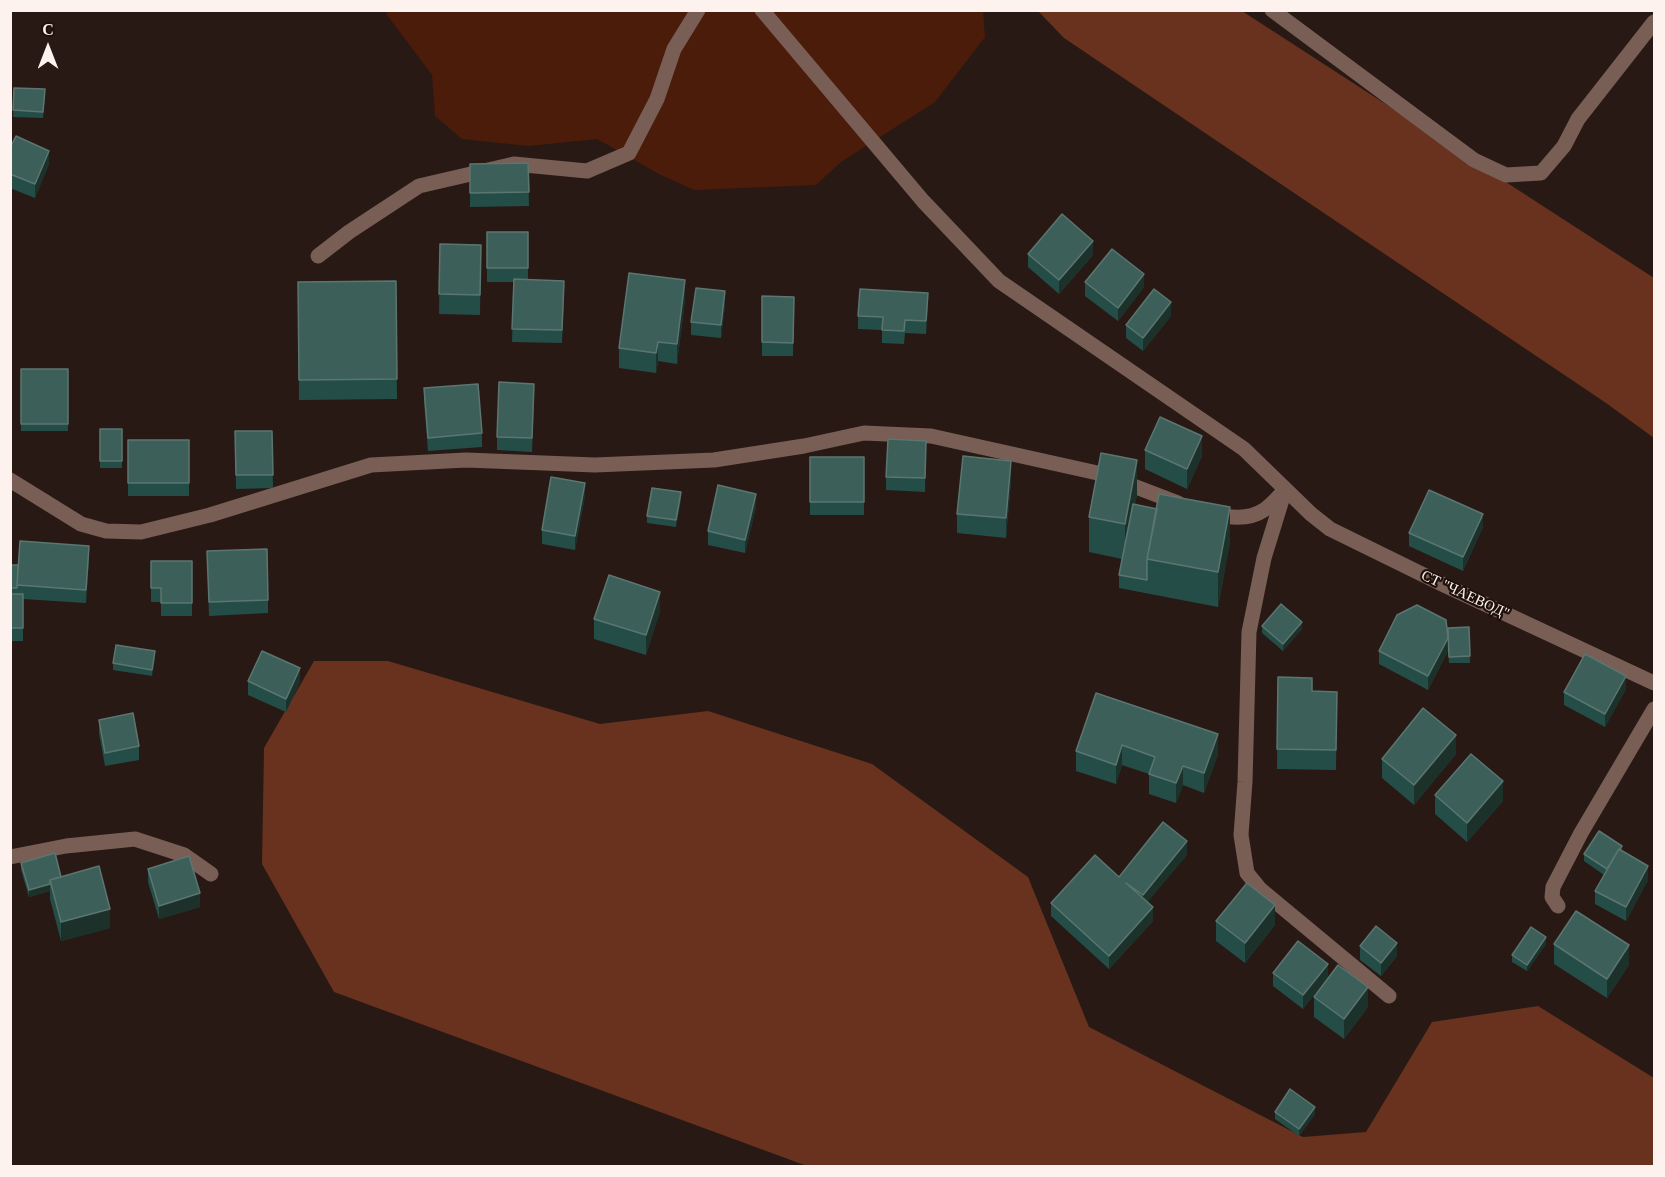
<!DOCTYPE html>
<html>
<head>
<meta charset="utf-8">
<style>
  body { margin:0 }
  #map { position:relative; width:1665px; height:1177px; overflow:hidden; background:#281914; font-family:Georgia,serif }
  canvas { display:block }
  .frame { position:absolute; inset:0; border:12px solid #fdf2ee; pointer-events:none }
  .north { position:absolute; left:18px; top:18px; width:60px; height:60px; -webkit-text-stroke:4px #1e100b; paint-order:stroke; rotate:0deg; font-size:16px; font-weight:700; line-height:24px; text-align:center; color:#fdf2ee }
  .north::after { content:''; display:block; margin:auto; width:21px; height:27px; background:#fdf2ee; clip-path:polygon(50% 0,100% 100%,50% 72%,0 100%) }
</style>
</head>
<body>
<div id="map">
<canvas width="1665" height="1177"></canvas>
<div class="frame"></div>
<div class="north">С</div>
</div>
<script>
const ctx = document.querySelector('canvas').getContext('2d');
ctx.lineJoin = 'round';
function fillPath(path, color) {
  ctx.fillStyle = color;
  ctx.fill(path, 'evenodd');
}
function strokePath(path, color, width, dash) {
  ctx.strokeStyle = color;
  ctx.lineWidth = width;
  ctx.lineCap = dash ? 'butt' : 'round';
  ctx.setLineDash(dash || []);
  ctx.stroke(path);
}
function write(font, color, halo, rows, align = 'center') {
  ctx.font = font + ' Georgia,serif';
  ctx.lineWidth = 4.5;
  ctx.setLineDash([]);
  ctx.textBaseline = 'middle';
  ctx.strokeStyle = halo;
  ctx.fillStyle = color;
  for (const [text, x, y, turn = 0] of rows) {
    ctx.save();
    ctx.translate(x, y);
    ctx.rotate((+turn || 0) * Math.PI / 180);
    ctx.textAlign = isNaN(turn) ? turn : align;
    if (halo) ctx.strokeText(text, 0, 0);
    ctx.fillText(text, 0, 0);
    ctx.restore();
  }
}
const green = new Path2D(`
  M983,10L985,37L935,102L841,162L816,185L694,190L659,174L597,139L529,146L462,139L435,116L432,75L387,15L386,11Z`);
const forest = new Path2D(`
  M1038,11H1242L1654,278V438L1606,403L1064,38Z
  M314,661H388L600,724L708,711L872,764L1028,877L1089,1027L1303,1137L1366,1132L1432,1022L1538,1006L1654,1078V1166H807L334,992L262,864L264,748Z`);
const lane = new Path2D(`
  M1272,10L1474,160L1506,175L1541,173L1564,146L1578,119L1654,22
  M318,256L349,232L419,186L514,164L587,171L629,153L657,99L674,49L698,10
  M1285,490L1264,558L1249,632L1245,782L1241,835L1247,873L1260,889L1389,996
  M10,857L66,846L135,839L184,855L211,874
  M1558,906L1552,897L1553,887L1581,833L1654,709`);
const street = new Path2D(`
  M762,10L923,201L999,281L1244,449L1311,514L1330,529L1444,585L1654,683
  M10,480L81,524L106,531L141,532L210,515L371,465L466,460L595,465L714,460L804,446L864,433L931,436L1102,474L1178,503
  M1212,513C1229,518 1249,520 1264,510C1272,505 1279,496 1285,490`);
const wall = new Path2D(`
  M14,88L45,96L43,118L13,117Z
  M10,148L49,164L35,198L10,188Z
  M528,163L529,206L470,207V164Z
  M487,232H528V280L564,294L562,343L512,342L514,282H487Z
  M440,244L481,245L480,315L439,314Z
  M1028,254L1093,255L1059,294L1028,267Z
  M396,281L397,399L299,400L298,282Z
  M1085,282L1144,287L1118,321L1085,296Z
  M762,296L794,297L793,356H762Z
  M685,300L677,364L658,361L656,373L619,368V348Z
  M725,305L721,338L691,335V322Z
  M928,306L926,334L905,333L904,344L882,343V330L858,329V316Z
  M1171,316L1143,351L1126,338V325Z
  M21,369H68V431H21Z
  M424,388L482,433V447L428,451L424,401Z
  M534,397L532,452L497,450V437Z
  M100,429H122V468H100Z
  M235,431H272L273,488L236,489Z
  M128,440H189V496H128Z
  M926,441L925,492L886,490V477Z
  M1145,450L1202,456L1187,489L1145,469Z
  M810,457H864V515H810Z
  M1011,481L1006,538L957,533V514Z
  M1137,495L1135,504L1230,542L1218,607L1119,588V575L1122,559L1089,552V517Z
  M585,496L575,550L542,544V530Z
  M681,499L676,527L647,523V516Z
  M756,507L745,553L708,545V531Z
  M1483,527L1463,571L1409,546V533Z
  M207,551L268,600V613L209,616Z
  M89,559L86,603L23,599V641H10V565H18Z
  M151,561H192V616H161V602H151Z
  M660,611L646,655L594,639V619Z
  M1262,626L1302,629L1283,651L1262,633Z
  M1469,627L1470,663H1449L1448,649V651L1428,690L1379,664V651L1448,635Z
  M155,658L152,676L113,670V663Z
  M1278,677L1312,691L1337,693L1336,770L1277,769Z
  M248,681L300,682L286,712L248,695Z
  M1626,689L1605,727L1564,705V692Z
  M1096,693L1218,754L1204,793L1183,785L1176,803L1149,794V774L1122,765L1116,784L1076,771V751Z
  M99,720L139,746V760L105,766L99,733Z
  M1456,754L1414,805L1382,778V759Z
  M1435,795L1503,801L1467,842L1435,814Z
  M1622,851L1648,880L1626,921L1595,904V891L1604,875L1584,861V854Z
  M1187,855L1147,902L1153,921L1109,969L1051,916V903Z
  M21,863L61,877L110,928L61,941L50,899V891L29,897L21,870Z
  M148,869L200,907L159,919L148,882Z
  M1216,921L1275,925L1245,963L1216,941Z
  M1546,944L1527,971L1512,962V955Z
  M1554,944L1629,965L1607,998L1554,964Z
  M1360,946L1397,956L1381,976L1360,960Z
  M1273,973L1328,977L1303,1009L1273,986Z
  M1314,997L1368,1007L1344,1039L1314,1017Z
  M1275,1112L1315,1114L1299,1136L1275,1119Z`);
const shadedWall = new Path2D(`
  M49,151V164L35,198V184Z
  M1093,241V255L1059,294V280Z
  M1144,274V287L1118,321V308Z
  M685,280V300L677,364V344Z
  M725,291V305L721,338V325Z
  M928,293V306L926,334V321Z
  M1171,302V316L1143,351V338Z
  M658,342V361L656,373V353Z
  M1202,436V456L1187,489V469Z
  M1137,460V495L1125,559V524Z
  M1011,461V481L1006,538V518Z
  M585,483V496L575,550V536Z
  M681,492V499L676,527V520Z
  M756,494V507L745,553V540Z
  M1230,507V542L1218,607V572Z
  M1483,514V527L1463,571V557Z
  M89,546V559L86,603V590Z
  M660,592V611L646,655V635Z
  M1302,622V629L1283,651V644Z
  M1448,638V651L1428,690V676Z
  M155,651V658L152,676V670Z
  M300,668V682L286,712V699Z
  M1626,676V689L1605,727V714Z
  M1218,734V754L1204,793V773Z
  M1456,735V754L1414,805V785Z
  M1122,745V765L1116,784V765Z
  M1183,766V785L1176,803V783Z
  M1503,781V801L1467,842V823Z
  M1187,841V855L1143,908V895Z
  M1648,866V880L1626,921V907Z
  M50,884V891L29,897V890Z
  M200,893V907L159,919V906Z
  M1275,905V925L1245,963V943Z
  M1153,907V921L1109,969V956Z
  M110,909V928L61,941V922Z
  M1546,937V944L1527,971V965Z
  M1397,943V956L1381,976V963Z
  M1629,945V965L1607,998V979Z
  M1328,964V977L1303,1009V995Z
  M1368,987V1007L1344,1039V1019Z
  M1315,1107V1114L1299,1136V1129Z`);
const building = new Path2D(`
  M14,88L45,89L43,112L13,110Z
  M16,136L49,151L35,184L10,174V148Z
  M528,163L529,192L470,193V164Z
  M1062,214L1093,241L1059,280L1028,254Z
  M487,232H528V268H487Z
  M440,244L481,245L480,295L439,294Z
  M1112,249L1144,274L1118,308L1085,282Z
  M629,273L685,280L677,344L658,342L656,353L619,348Z
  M514,279L564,281L562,330L512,329Z
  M396,281L397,379L299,380L298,282Z
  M696,288L725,291L721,325L691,322Z
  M860,289L928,293L926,321L905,320L904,331L882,330L883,317L858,316Z
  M1154,289L1171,302L1143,338L1126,325Z
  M762,296L794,297L793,343L762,342Z
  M21,369H68V424H21Z
  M499,382L534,384L532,438L497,437Z
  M478,384L482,433L428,438L424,388Z
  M1160,417L1202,436L1187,469L1145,450Z
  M100,429H122V461H100Z
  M235,431H272L273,475H236Z
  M888,439L926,441L925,478L886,477Z
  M128,440H189V483H128Z
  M1101,453L1137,460L1125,524L1089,517Z
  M963,456L1011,461L1006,518L957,514Z
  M810,457H864V502H810Z
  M551,477L585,483L575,536L542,530Z
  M718,485L756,494L745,540L708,531Z
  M652,488L681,492L676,520L647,516Z
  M1429,490L1483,514L1463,557L1409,533Z
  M1159,494L1230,507L1218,572L1147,559Z
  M1133,504L1157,509L1147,559V580L1119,575Z
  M20,541L89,546L86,590L17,585Z
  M267,549L268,600L209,602L207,551Z
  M151,561H192V603H161V588H151Z
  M10,565H18L17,588H10Z
  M609,575L660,592L646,635L594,619Z
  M10,594H23V628H10Z
  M1281,604L1302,622L1283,644L1262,626Z
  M1417,605L1446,620L1448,638L1428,676L1379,651L1397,615Z
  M1469,627L1470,656L1449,657L1448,628Z
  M116,645L155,651L152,670L113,663Z
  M262,651L300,668L286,699L248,681Z
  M1585,654L1626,676L1605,714L1564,692Z
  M1278,677L1312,678V691L1337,692L1336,750L1277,749Z
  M1096,693L1218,734L1204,773L1183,766L1176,783L1149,774L1155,757L1122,745L1116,765L1076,751Z
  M1423,708L1456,735L1414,785L1382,759Z
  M133,713L139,746L105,753L99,720Z
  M1471,754L1503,781L1467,823L1435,795Z
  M1163,822L1187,841L1143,895L1126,883L1153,907L1109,956L1051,903L1095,855L1119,877Z
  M1599,831L1622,846L1620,850L1619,849L1607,869L1584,854Z
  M1619,849L1648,866L1626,907L1595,891Z
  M55,853L61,877L50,880V884L29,890L21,863Z
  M189,856L200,893L159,906L148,869Z
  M99,866L110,909L61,922L50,880Z
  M1247,883L1275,905L1245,943L1216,921Z
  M1576,911L1629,945L1607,979L1554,944Z
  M1376,926L1397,943L1381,963L1360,946Z
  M1531,927L1546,937L1527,965L1512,955Z
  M1298,941L1328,964L1303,995L1273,973Z
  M1338,965L1368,987L1344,1019L1314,997Z
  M1290,1089L1315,1107L1299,1129L1275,1112Z`);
const streetNames = [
  ["СТ \"ЧАЕВОД\"",1465,595,25]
];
fillPath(green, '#4b1c09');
fillPath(forest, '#68321e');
strokePath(lane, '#785e55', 15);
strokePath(street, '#785e55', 15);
fillPath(wall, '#254d47');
fillPath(shadedWall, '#1d312b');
fillPath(building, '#3c5f59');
strokePath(building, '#5b7670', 1.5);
write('15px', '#fdf2ee', '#1e100b', streetNames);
</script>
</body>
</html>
